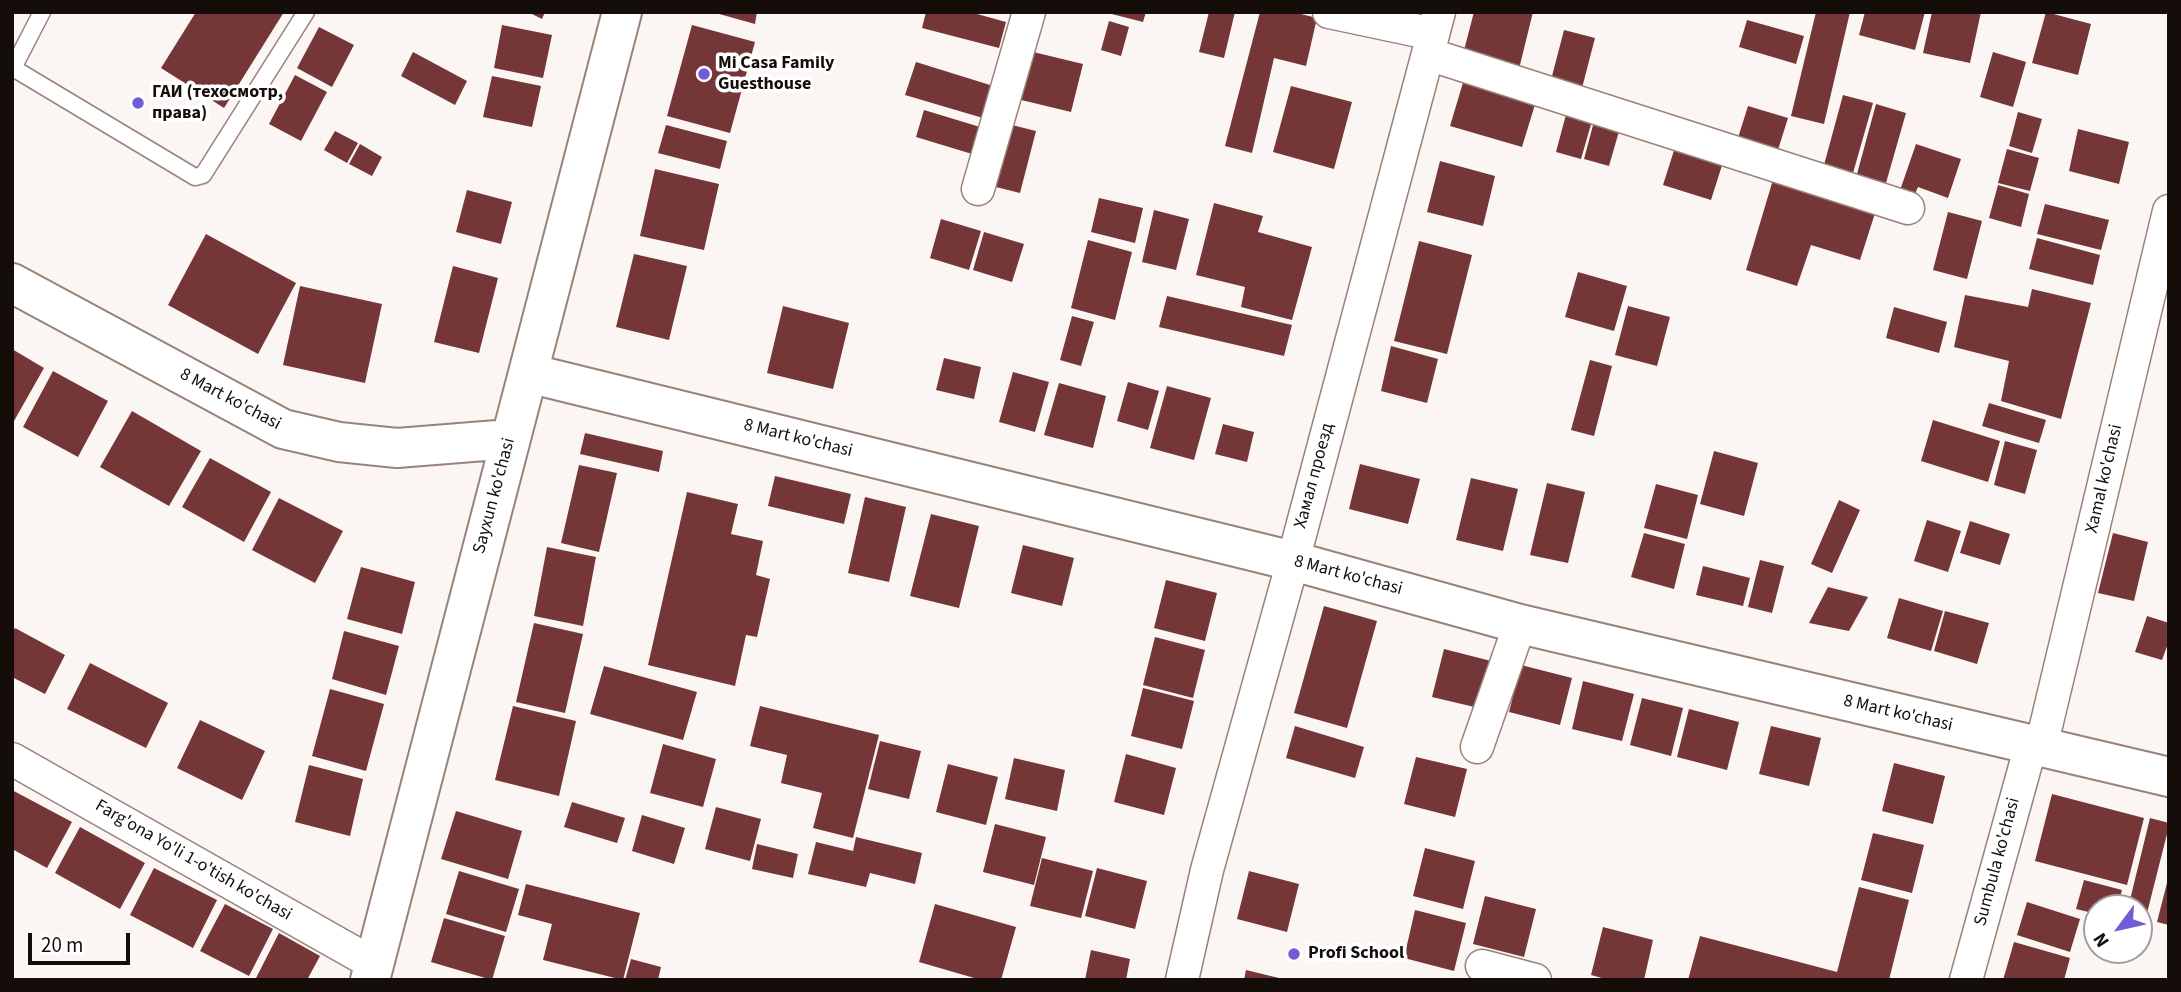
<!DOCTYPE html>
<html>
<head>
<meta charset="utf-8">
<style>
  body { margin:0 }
  #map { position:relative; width:2181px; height:992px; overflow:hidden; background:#fbf6f4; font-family:"Source Sans 3",sans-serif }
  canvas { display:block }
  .frame { position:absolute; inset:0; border:14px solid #150d0a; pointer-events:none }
  .north { position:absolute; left:2083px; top:894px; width:70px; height:70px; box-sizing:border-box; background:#fff; border:2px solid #a19e9d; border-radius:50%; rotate:237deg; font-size:19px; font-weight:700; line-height:28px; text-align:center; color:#150d0a }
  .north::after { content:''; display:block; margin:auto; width:24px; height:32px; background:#715cd6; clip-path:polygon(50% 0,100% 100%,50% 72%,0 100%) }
  .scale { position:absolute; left:28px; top:933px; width:102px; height:32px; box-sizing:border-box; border:4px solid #150d0a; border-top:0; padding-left:9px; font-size:21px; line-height:24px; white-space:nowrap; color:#150d0a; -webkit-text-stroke:5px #fff; paint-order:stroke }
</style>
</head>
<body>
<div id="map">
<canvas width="2181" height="992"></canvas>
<div class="frame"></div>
<div class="north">N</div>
<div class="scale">20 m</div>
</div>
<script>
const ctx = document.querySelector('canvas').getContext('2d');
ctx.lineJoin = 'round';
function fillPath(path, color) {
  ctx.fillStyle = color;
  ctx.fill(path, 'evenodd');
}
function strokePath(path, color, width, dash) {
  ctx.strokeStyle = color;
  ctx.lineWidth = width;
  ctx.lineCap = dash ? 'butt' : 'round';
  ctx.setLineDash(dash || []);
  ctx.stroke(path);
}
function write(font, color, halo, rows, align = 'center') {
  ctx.font = font + ' "Source Sans 3",sans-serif';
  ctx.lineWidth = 7;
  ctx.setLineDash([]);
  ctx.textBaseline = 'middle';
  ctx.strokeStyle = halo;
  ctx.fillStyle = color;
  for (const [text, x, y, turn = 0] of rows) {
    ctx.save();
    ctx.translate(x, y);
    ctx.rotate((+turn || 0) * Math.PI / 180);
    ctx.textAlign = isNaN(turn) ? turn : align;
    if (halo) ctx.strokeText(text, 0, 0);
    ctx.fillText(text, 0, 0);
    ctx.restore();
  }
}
const building = new Path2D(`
  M196,12H284L224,108L161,68Z
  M528,12H545L542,19Z
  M712,12H757L755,24Z
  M926,12H970L1006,22L999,48L922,28Z
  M1104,12H1146L1143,22Z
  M1209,12H1235L1224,58L1199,52Z
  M1260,12H1293L1317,18L1306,66L1274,58L1252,153L1225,146Z
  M1474,12H1533L1518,73L1462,58Z
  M1816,12H1850L1824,124L1791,116Z
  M1865,12H1925L1915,50L1859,35Z
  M1932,12H1981L1970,63L1923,53Z
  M2046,12L2091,24L2078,75L2032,63Z
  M1747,20L1804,36L1796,64L1739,47Z
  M1109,21L1129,27L1121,56L1101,50Z
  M502,25L552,35L543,78L494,68Z
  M692,25L755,42L730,133L667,116Z
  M319,27L354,45L332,87L297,68Z
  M1564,30L1595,38L1582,88L1551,80Z
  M1025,50L1083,64L1071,112L1013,98Z
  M413,52L467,81L455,105L401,76Z
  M1993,52L2026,62L2013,107L1980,97Z
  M916,62L1003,89L993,121L905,95Z
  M295,75L327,92L301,141L269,124Z
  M492,76L541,86L532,127L483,117Z
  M1465,76L1537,98L1522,147L1450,126Z
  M1291,86L1352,102L1334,169L1273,152Z
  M1843,95L1873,103L1853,173L1824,165Z
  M1876,104L1906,113L1886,183L1857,174Z
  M1748,106L1788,118L1777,153L1737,141Z
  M1568,107L1594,114L1581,159L1556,152Z
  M924,110L990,130L982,157L916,137Z
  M2018,112L2042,119L2032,153L2009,146Z
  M1596,114L1622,121L1609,166L1584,159Z
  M666,125L727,141L720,169L658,153Z
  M1012,125L1036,131L1020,193L996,187Z
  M2078,129L2129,142L2119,184L2069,171Z
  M335,131L358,143L347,163L324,150Z
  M1677,141L1725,156L1711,200L1663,185Z
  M360,144L382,157L372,176L349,164Z
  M1916,144L1961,159L1948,198L1918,187L1911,203L1897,199Z
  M2007,149L2039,158L2030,191L1998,183Z
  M1440,161L1495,176L1483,226L1427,212Z
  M655,169L719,184L704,250L640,236Z
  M1775,173L1878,204L1860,260L1811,245L1797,286L1746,270Z
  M1998,185L2029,194L2021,227L1989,218Z
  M467,190L512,202L501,244L456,232Z
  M1099,198L1143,208L1135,243L1091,232Z
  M1214,203L1263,216L1258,232L1312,247L1292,320L1241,307L1245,287L1196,275Z
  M2045,204L2109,220L2101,250L2037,234Z
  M1154,210L1189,219L1176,270L1142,262Z
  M1948,212L1982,221L1967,279L1933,270Z
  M941,219L981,231L969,270L930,258Z
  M984,232L1024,244L1012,282L973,270Z
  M206,234L296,283L258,354L168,305Z
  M2037,238L2100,255L2093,285L2029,269Z
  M1088,240L1132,252L1115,320L1071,308Z
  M1419,241L1472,255L1447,354L1394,341Z
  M634,254L687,266L669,340L616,327Z
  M453,266L498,278L479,353L434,342Z
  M1578,272L1627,286L1614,331L1565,317Z
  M300,286L382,304L365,383L283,365Z
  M2032,289L2091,303L2061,419L2001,401L2009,361L1954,347L1965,295L2028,307Z
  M1167,296L1292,325L1284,356L1159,327Z
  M783,306L849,323L833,389L767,373Z
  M1628,306L1670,317L1657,366L1615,355Z
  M1894,307L1947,322L1939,353L1886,338Z
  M1072,316L1094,322L1081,366L1060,360Z
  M1391,346L1438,359L1427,403L1381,391Z
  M12,349L44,368L14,421L12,420Z
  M944,358L981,367L974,399L936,390Z
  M1590,360L1612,366L1594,436L1571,430Z
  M53,371L108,401L78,457L23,427Z
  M1013,372L1049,382L1035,432L999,422Z
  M1128,382L1159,391L1148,430L1117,421Z
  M1059,383L1106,396L1093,448L1044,435Z
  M1167,386L1211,398L1194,460L1150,448Z
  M1989,403L2046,420L2039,443L1982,426Z
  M132,411L201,451L169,506L100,467Z
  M1933,420L2000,441L1988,482L1921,461Z
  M1223,424L1254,432L1247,462L1215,454Z
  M585,433L663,451L659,472L580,454Z
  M2005,441L2037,450L2025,494L1994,485Z
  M1714,451L1758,463L1744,516L1700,504Z
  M210,458L271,492L244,542L182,507Z
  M1360,464L1420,479L1408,524L1349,509Z
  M579,465L617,473L599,552L561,543Z
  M775,476L851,494L844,524L768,506Z
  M1471,478L1518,489L1503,551L1456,540Z
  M1547,483L1585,492L1568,563L1530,555Z
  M1656,484L1698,495L1687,539L1644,528Z
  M687,492L738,504L731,534L763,541L756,575L770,579L757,637L746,635L735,686L648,665Z
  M865,497L906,507L889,582L848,573Z
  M279,498L343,531L315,583L252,550Z
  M1839,500L1860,510L1832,573L1811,564Z
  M931,514L979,526L959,608L910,596Z
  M1927,520L1961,531L1948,572L1914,561Z
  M1970,521L2010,534L2000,565L1960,553Z
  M1644,533L1685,544L1674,589L1631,577Z
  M2113,533L2148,542L2134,601L2098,593Z
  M1023,545L1074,558L1062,606L1011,593Z
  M547,547L596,557L583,626L534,616Z
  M1760,560L1784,566L1772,613L1748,607Z
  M1703,566L1750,578L1743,606L1696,595Z
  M361,567L415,582L402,634L347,619Z
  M1166,580L1217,593L1205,641L1154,628Z
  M1828,587L1868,597L1849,631L1809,623Z
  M1899,598L1943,611L1931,651L1887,638Z
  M1324,606L1377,621L1347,728L1294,713Z
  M1945,611L1989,623L1977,664L1934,651Z
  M2147,616L2169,623V641L2162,660L2135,652Z
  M534,623L583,634L565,713L516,702Z
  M15,628L65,655L45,694L12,677V633Z
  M344,631L399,646L386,695L332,679Z
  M1155,637L1205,650L1193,698L1143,685Z
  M1444,649L1495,662L1483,709L1432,697Z
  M90,663L168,703L146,748L67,709Z
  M1521,665L1572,678L1560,725L1509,712Z
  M604,666L697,692L683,740L590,714Z
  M1583,681L1634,694L1622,741L1572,729Z
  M1143,688L1194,701L1182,749L1131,736Z
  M330,689L384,704L366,771L312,756Z
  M1642,698L1683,708L1671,756L1630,745Z
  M513,706L576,721L559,796L495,780Z
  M760,706L879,735L853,838L813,828L822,793L781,783L787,755L750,746Z
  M1689,709L1739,722L1727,770L1677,757Z
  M200,720L265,751L242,800L177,768Z
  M1295,726L1364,747L1355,778L1286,758Z
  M1771,726L1821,738L1809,786L1759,774Z
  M880,741L921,751L909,799L868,789Z
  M663,744L716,759L703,807L650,793Z
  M1126,754L1176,768L1164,815L1114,802Z
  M1416,757L1467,769L1455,817L1404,804Z
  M1014,758L1065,770L1057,811L1005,799Z
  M1894,763L1945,776L1933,824L1882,811Z
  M948,764L998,777L986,825L936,812Z
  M309,765L363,779L350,836L295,822Z
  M12,790L72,822L47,868L12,849Z
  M2052,794L2144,818L2127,885L2035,861Z
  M572,802L625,818L617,843L564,827Z
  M716,807L761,819L750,861L705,849Z
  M456,811L522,831L508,879L441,859Z
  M642,815L685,828L674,864L632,851Z
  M2150,818L2169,823V826L2144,925L2139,923V908H2128Z
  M995,824L1046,837L1034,885L983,872Z
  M80,827L145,863L120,909L55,873Z
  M1873,833L1924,845L1912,893L1861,880Z
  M856,837L922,853L915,884L870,873L866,887L808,874L816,842L853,851Z
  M757,844L798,854L793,878L752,869Z
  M1425,848L1475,861L1463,909L1413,896Z
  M1042,858L1093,871L1081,918L1030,906Z
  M154,868L217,900L193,948L130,915Z
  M1097,868L1147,881L1135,929L1085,916Z
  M459,871L519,889L506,932L446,914Z
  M1249,871L1299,884L1287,932L1237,919Z
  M2168,879H2169V925L2157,922Z
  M2084,880L2122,890L2117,908H2097V914L2076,909Z
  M526,884L640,913L623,980L543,960L552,924L518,915Z
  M1859,887L1909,900L1889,980H1688L1700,936L1837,972Z
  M1485,896L1536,909L1524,957L1473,944Z
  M2027,902L2080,919L2070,952L2017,935Z
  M225,904L273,929L249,976L200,951Z
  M935,904L1016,927L1001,980H981L919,962Z
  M1415,910L1466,923L1454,971L1404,958Z
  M444,918L505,936L492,980L431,962Z
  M1603,927L1653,940L1644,980H1609L1591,975Z
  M279,933L320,956L307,980H255Z
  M2014,942L2070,958L2064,980H2003Z
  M1091,950L1130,959L1126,980H1085Z
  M631,959L661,967L658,980H625Z
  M1246,970L1283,979V980H1244Z`);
const lane = new Path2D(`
  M13,68L195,177L203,175L306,12
  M12,70L42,12`);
const street = new Path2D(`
  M1329,12L1433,34
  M1428,54L1908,208
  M978,189L1029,12
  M1477,747L1520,624
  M2041,747L2169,211
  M12,759L374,964
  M1482,966L1535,980
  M1182,980L1207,870L1293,561L1439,12
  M1966,980L2031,745`);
const secondary = new Path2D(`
  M12,283L283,429L339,442L397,448L510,439
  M528,373L1293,561L1520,624L2169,777
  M370,980L622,12`);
const markers = [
  [704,74,7,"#715cd6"],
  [138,103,7,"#715cd6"],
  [1294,954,7,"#715cd6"]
];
const poiNames = [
  ["Mi Casa Family",718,64],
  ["Guesthouse",718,85],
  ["ГАИ (техосмотр,",152,93],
  ["права)",152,114],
  ["Profi School",1308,954]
];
const streetNames = [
  ["8 Mart ko'chasi",230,400,28],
  ["8 Mart ko'chasi",798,439,14],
  ["Хамал проезд",1315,476,-75],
  ["Xamal ko'chasi",2105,479,-77],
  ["Sayxun ko'chasi",495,496,-75],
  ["8 Mart ko'chasi",1348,576,15],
  ["8 Mart ko'chasi",1898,714,13],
  ["Farg'ona Yo'li 1-o'tish ko'chasi",193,861,30],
  ["Sumbula ko'chasi",1998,862,-75]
];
fillPath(building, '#743637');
strokePath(lane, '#998278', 19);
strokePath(street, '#998278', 35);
strokePath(secondary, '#998278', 42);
strokePath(lane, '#fff', 16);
strokePath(street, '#fff', 32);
strokePath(secondary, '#fff', 38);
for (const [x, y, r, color] of markers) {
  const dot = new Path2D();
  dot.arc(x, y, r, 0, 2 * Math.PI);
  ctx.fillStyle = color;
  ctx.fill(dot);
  strokePath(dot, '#fff', 2.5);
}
write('bold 18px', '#150d0a', '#fff', poiNames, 'left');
write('18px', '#150d0a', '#fff', streetNames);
</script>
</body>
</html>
